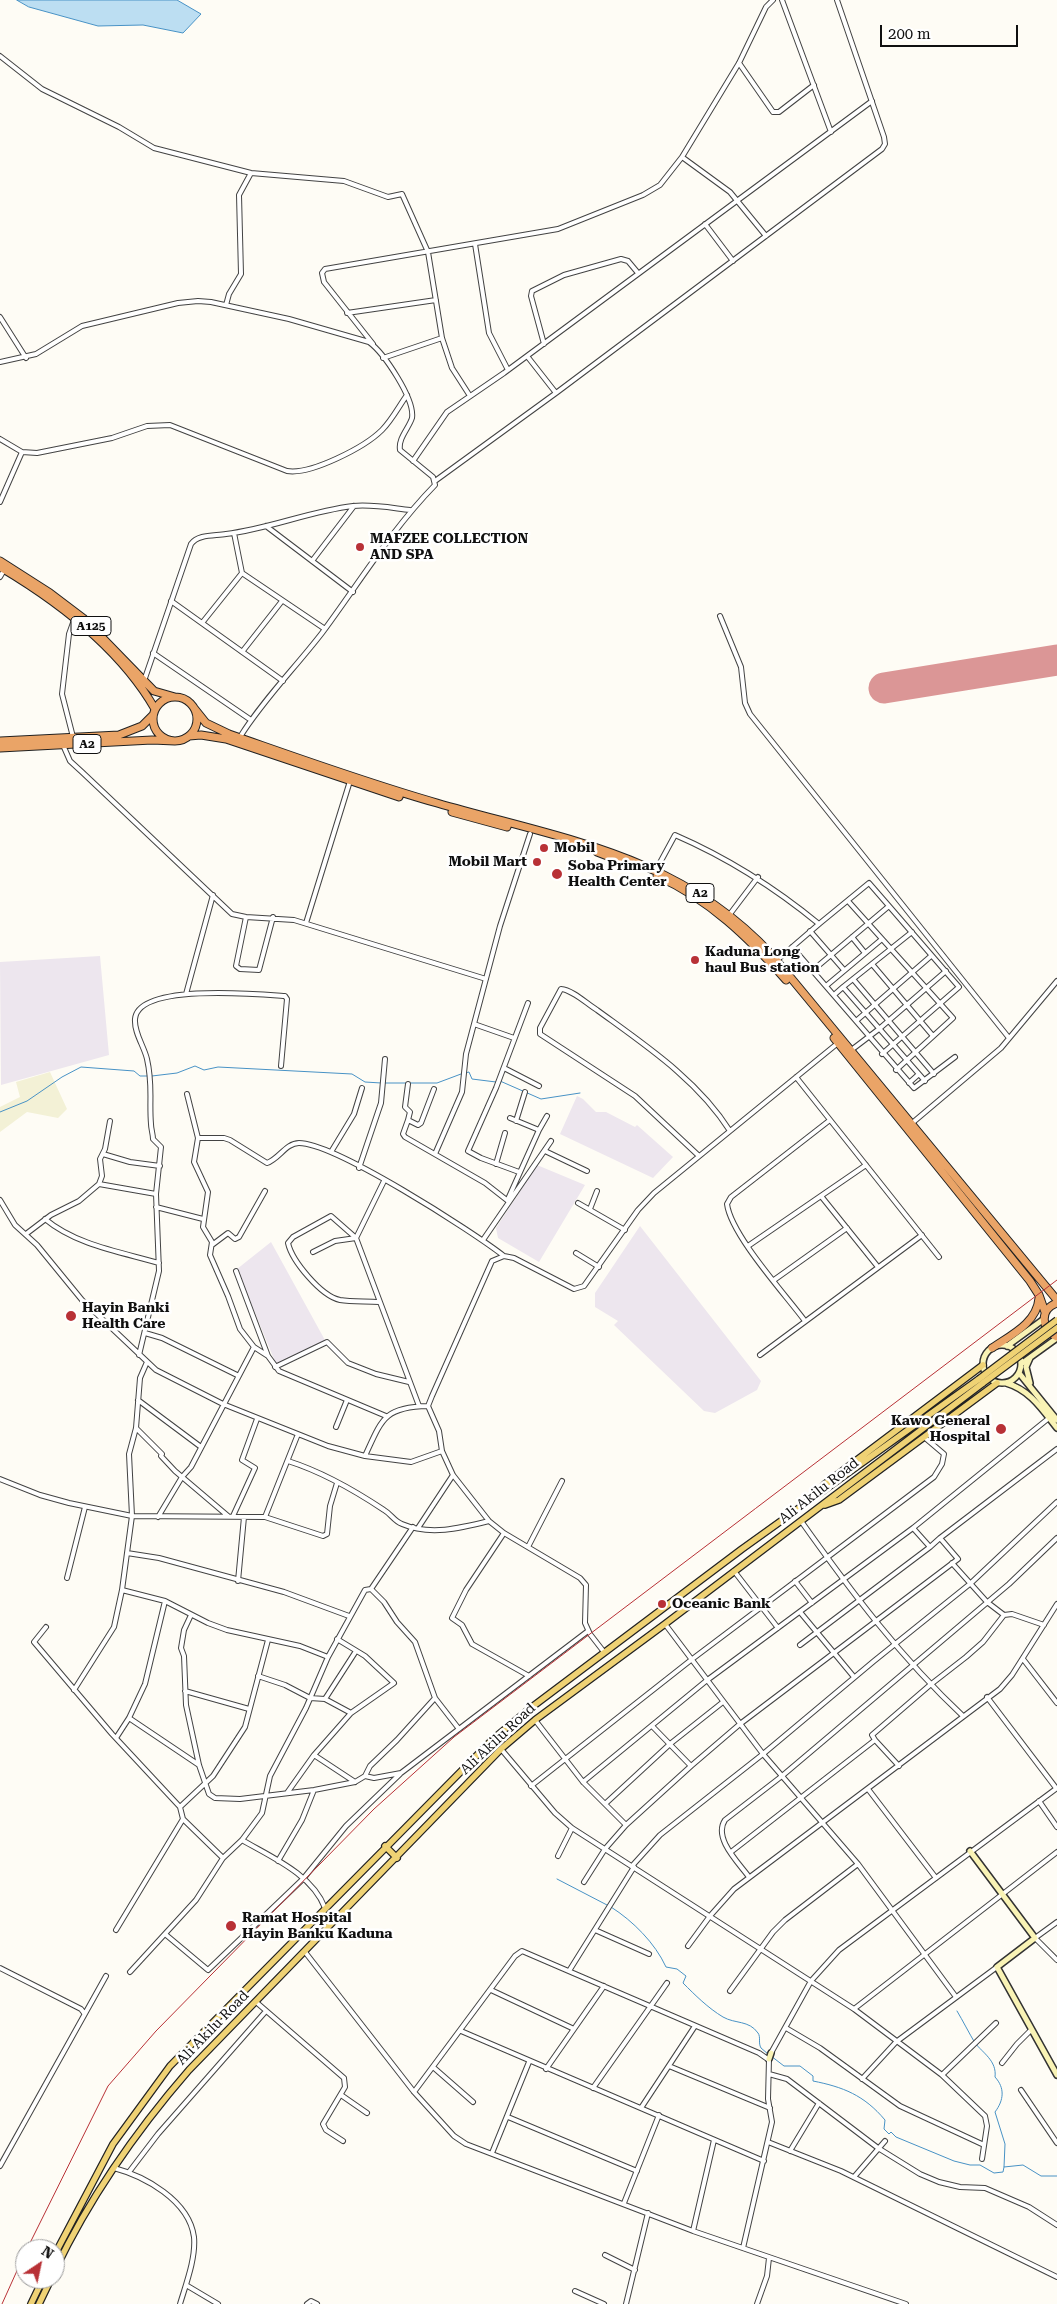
<!DOCTYPE html>
<html>
<head>
<meta charset="utf-8">
<style>
  body { margin:0 }
  #map { position:relative; width:1057px; height:2304px; overflow:hidden; background:#fefcf5; font-family:"Roboto Serif",serif }
  canvas { display:block }
  .north { position:absolute; left:15px; top:2239px; width:50px; height:50px; box-sizing:border-box; background:#fff; border:1px solid #9f9f9f; border-radius:50%; rotate:34deg; font-size:14px; font-weight:700; line-height:20px; text-align:center; color:#101010 }
  .north::after { content:''; display:block; margin:auto; width:18px; height:22px; background:#b83136; clip-path:polygon(50% 0,100% 100%,50% 72%,0 100%) }
  .scale { position:absolute; left:880px; top:25px; width:138px; height:22px; box-sizing:border-box; border:2px solid #101010; border-top:0; padding-left:6px; font-size:15px; line-height:18px; white-space:nowrap; color:#101010; -webkit-text-stroke:4px #fff; paint-order:stroke }
</style>
</head>
<body>
<div id="map">
<canvas width="1057" height="2304"></canvas>
<div class="north">N</div>
<div class="scale">200 m</div>
</div>
<script>
const ctx = document.querySelector('canvas').getContext('2d');
ctx.lineJoin = 'round';
function fillPath(path, color) {
  ctx.fillStyle = color;
  ctx.fill(path, 'evenodd');
}
function strokePath(path, color, width, dash) {
  ctx.strokeStyle = color;
  ctx.lineWidth = width;
  ctx.lineCap = dash ? 'butt' : 'round';
  ctx.setLineDash(dash || []);
  ctx.stroke(path);
}
function write(font, color, halo, rows, align = 'center') {
  ctx.font = font + ' "Roboto Serif",serif';
  ctx.lineWidth = 5;
  ctx.setLineDash([]);
  ctx.textBaseline = 'middle';
  ctx.strokeStyle = halo;
  ctx.fillStyle = color;
  for (const [text, x, y, turn = 0] of rows) {
    ctx.save();
    ctx.translate(x, y);
    ctx.rotate((+turn || 0) * Math.PI / 180);
    ctx.textAlign = isNaN(turn) ? turn : align;
    if (halo) ctx.strokeText(text, 0, 0);
    ctx.fillText(text, 0, 0);
    ctx.restore();
  }
}
const industrial = new Path2D(`
  M100,956L109,1055L1,1085L0,962Z
  M577,1096L583,1099L596,1112H606L635,1127L637,1125L673,1157L653,1178L560,1134Z
  M537,1165L585,1185L539,1262L498,1238L496,1228Z
  M640,1226L761,1381L757,1390L715,1413L704,1411L614,1325L618,1321L595,1307V1293Z
  M271,1242L326,1342L276,1364L237,1269Z`);
const farmland = new Path2D(`
  M50,1072L67,1109L58,1118L27,1112L0,1132V1107L20,1097L16,1082Z`);
const water = new Path2D(`
  M17,0H177L201,14L183,33L143,25L98,26L29,7Z`);
const stream = new Path2D(`
  M465,1073L469,1072L472,1079L496,1082
  M152,1076L177,1073L195,1066L204,1070L218,1067L352,1074L365,1082L381,1083
  M500,1081L541,1099L580,1093
  M385,1083H437L461,1074
  M0,1112L27,1101L62,1077L81,1067L134,1071L140,1076H148
  M557,1879L607,1905
  M611,1907C633,1921 655,1943 666,1967L677,1969L686,1976L683,1983C695,1995 708,2008 723,2017C735,2024 749,2020 758,2033C761,2037 758,2043 761,2048L768,2054
  M957,2011C963,2021 969,2033 975,2043C983,2053 997,2061 995,2077C1005,2088 1004,2100 995,2112L1005,2144L1004,2167L1023,2165L1041,2176H1057
  M771,2056L784,2066H800L813,2076V2081C843,2087 864,2095 885,2120L884,2129L889,2134L891,2132L896,2137L954,2161L970,2165H980L994,2173L1003,2172L1004,2167`);
const runway = new Path2D(`
  M884,688L1057,660`);
const street = new Path2D(`
  M782,0L831,132
  M0,56L42,89L119,127L154,148L251,173L344,181L388,197L402,194L428,252L442,338L452,368L470,396
  M739,63L773,112H779L814,85
  M682,157L730,192L766,236
  M705,224L733,261
  M475,244L489,333L508,370
  M226,305L229,294L241,274L239,195L251,173
  M347,313L436,300
  M0,317L26,358
  M373,344L324,282L322,273L325,269L558,229L643,195L660,185L682,157L739,63L766,7L773,0
  M544,344L531,296L532,291L564,275L621,259L628,261L638,273
  M383,358L442,338
  M0,362L36,354L82,326L178,303L198,301L211,302L289,319L369,342C384,353 415,399 412,418C409,428 398,438 400,450L433,477L435,485C392,529 359,583 322,633C295,668 263,700 240,737
  M556,393L882,149L885,144L884,137L837,0
  M0,439L22,452L37,453L112,438L147,426L170,425L287,471C311,475 365,447 382,430C392,420 399,406 407,395
  M413,461L447,412L504,373L872,101
  M435,481L556,393L527,356
  M0,502L22,452
  M266,526L353,592
  M234,533L242,573L325,629
  M312,561L354,506
  M0,577L4,570
  M171,601L283,681
  M720,616L741,667L745,703L750,714L1009,1038
  M202,623L242,573
  M242,652L282,601
  M153,653L251,720
  M144,681L191,544C198,534 215,536 226,534C269,529 310,511 353,506C372,504 392,508 410,510
  M73,737L62,694L69,634L74,620
  M63,745L70,761L82,772L232,914L246,917L294,920L486,979
  M656,870L675,835C728,858 774,887 819,924L776,961
  M848,901L953,1018L896,1070
  M730,914L758,877
  M246,917L236,966L240,969L259,970L273,917
  M306,923L350,781
  M819,924L869,883L889,906
  M810,931L844,970
  M852,937L865,953
  M792,947L914,1088L955,1057
  M872,964L933,1036
  M812,971L889,906L959,987L882,1054
  M853,979L934,1074
  M826,986L882,939
  M843,987L912,932
  M186,994L213,895
  M834,995L843,987L925,1081
  M856,1021L931,956
  M474,1024L514,1038
  M850,1051L879,1029L946,971
  M504,1068L539,1086
  M796,1077L939,1257
  M909,1083L919,1074
  M434,1089L421,1123L418,1125L408,1120L403,1134L405,1137L485,1183L508,1201
  M187,1094L198,1138L194,1162L208,1192L203,1227L212,1242L210,1255L228,1296L240,1329L254,1347L268,1356
  M408,1120L410,1112L405,1107L408,1084
  M516,1121L525,1092
  M911,1124L1001,1048L1057,981
  M539,1130L547,1116
  M198,1138H224L230,1140L267,1163C279,1159 286,1143 299,1143C335,1143 472,1231 504,1256
  M545,1151L587,1171
  M331,1152L354,1114L362,1088
  M103,1154L130,1162L160,1166
  M435,1154L462,1092L466,1054L500,926L530,834
  M699,1156L635,1096L540,1034V1028L561,989C573,990 587,1004 597,1010C645,1045 698,1080 730,1131
  M496,1164L505,1133
  M359,1168L381,1103L385,1059
  M519,1172L481,1158L468,1151L496,1088L528,1003
  M99,1184L156,1194
  M821,1196L878,1267
  M508,1199L539,1130L510,1118
  M0,1200L15,1225L37,1245L82,1300L156,1370L223,1404L328,1446L365,1456L411,1462L442,1451
  M578,1203L625,1230
  M156,1207L203,1219
  M590,1209L597,1191
  M45,1219C76,1245 121,1252 159,1263
  M26,1234L51,1215L79,1201L99,1184L102,1176L100,1159L105,1149L110,1121
  M483,1240L551,1141
  M212,1245L228,1233L235,1239L239,1237L265,1191
  M748,1246L866,1165
  M313,1252L335,1241L356,1238L384,1181
  M576,1253L599,1267
  M236,1271L268,1356L279,1371L386,1416
  M774,1280L847,1228
  M379,1302C367,1301 352,1302 340,1300C321,1296 292,1261 288,1243L293,1237L331,1216L356,1238L419,1406
  M805,1321C785,1294 731,1235 727,1204L731,1197L830,1120
  M145,1333L162,1338L237,1375
  M139,1355L159,1271L156,1194L161,1147L153,1139C153,1134 151,1129 151,1124C149,1100 153,1085 147,1059C144,1046 134,1033 135,1019C138,983 258,994 285,996L287,999L281,1066
  M760,1355L922,1235
  M275,1367L327,1342L348,1363L376,1374L409,1382
  M138,1400L201,1447
  M336,1427L347,1400
  M136,1428L162,1454L161,1456L175,1471L228,1516
  M365,1456C382,1419 384,1407 428,1406
  M288,1461C323,1472 354,1490 384,1510C391,1514 394,1521 402,1524C430,1536 461,1528 489,1521
  M0,1479L40,1495L69,1503L132,1516L265,1517L323,1536L327,1534L330,1506L337,1483
  M233,1516L255,1468L242,1460L257,1419
  M158,1517L182,1477L191,1467L254,1347
  M265,1517L298,1434
  M801,1521C850,1590 901,1658 963,1716
  M418,1528L453,1475
  M504,1533L466,1590L452,1618L462,1625L472,1644L529,1676
  M940,1538L1057,1449
  M528,1547L562,1481
  M127,1553L159,1558L284,1592L349,1616
  M952,1563L987,1602L1004,1615L1012,1614L1044,1625
  M734,1571L778,1628
  M67,1578L85,1507
  M238,1581L244,1517
  M795,1581L812,1603
  M371,1589L384,1602L397,1622L415,1642L435,1698L459,1729
  M122,1590L165,1601L208,1623L227,1630L300,1646L328,1657
  M800,1612L854,1677
  M191,1615L184,1630L181,1648L184,1656L186,1705L199,1765L209,1794L215,1798L240,1799L314,1790L355,1782L365,1776L374,1778L401,1773L588,1631
  M665,1624L763,1754L858,1864L956,1997
  M46,1627L34,1642L112,1734L180,1807L183,1819L223,1858
  M800,1645L930,1547
  M604,1652L590,1634L585,1623L586,1585L580,1578L504,1533L489,1521L453,1475L442,1451L439,1431L428,1406L432,1396L492,1261L504,1256L514,1258L574,1289L584,1286L638,1210L654,1193L838,1043
  M1023,1659L1057,1703
  M258,1676L285,1685L310,1698L325,1699L351,1713
  M74,1690L114,1627L122,1590L132,1516L129,1454L136,1428L140,1378L147,1362
  M185,1691L249,1709
  M987,1697L1056,1788
  M325,1699L356,1651
  M129,1718L199,1765
  M535,1720L583,1782L626,1825
  M653,1727L691,1766
  M116,1738L129,1718L145,1684L165,1601
  M875,1740L872,1735L930,1685L966,1657L983,1642L1004,1615
  M501,1749L555,1813L572,1828L854,2009L942,2075L985,2116L987,2126L982,2159
  M314,1755L355,1782
  M365,1776L370,1766L397,1740L435,1698
  M583,1782L706,1681L913,1528L1049,1418
  M531,1786L691,1660L934,1477L942,1464L944,1454L924,1437
  M868,1789L936,1878
  M287,1793L314,1755L351,1713L394,1683L365,1656L337,1639
  M1039,1801L1057,1827
  M605,1804L670,1744L723,1702
  M180,1807L213,1776L245,1727L268,1640
  M242,1840C271,1857 312,1874 325,1908
  M731,1852L875,1740L899,1766
  M558,1856L572,1828
  M278,1861L302,1820L314,1790
  M632,1866L660,1835L763,1754L874,1661L971,1583L1057,1502
  M749,1877C738,1862 713,1838 725,1820L782,1776L1009,1584L1057,1538
  M584,1882L605,1849L626,1825L691,1766L740,1724L958,1559L940,1538L930,1547L913,1528
  M1057,1922L1035,1938L1057,1960
  M116,1930L183,1819
  M595,1930L649,1954
  M165,1934L208,1970L303,1879L346,1826L400,1774
  M688,1946L710,1916L734,1889L1000,1689L1012,1675L1057,1604
  M305,1952L414,2092L454,2136L466,2144L693,2231L906,2304
  M0,1968L81,2009L84,2013
  M569,1971L634,1867
  M130,1972L196,1900L223,1858L242,1840L262,1813L270,1776L306,1708L328,1657L365,1590L371,1589L413,1527
  M491,1990L574,2029
  M730,1991L773,1932L785,1920L858,1864
  M256,2002L344,2078L345,2087L323,2124L326,2130L343,2141
  M854,2009L1057,1852
  M786,2028L820,2048L900,2106L984,2145
  M461,2031L764,2161
  M771,2053L811,1981L839,1950L1057,1788
  M1002,2063L1017,2044L1031,2030
  M669,2066L770,2108
  M433,2067L473,2102
  M546,2069L604,1986
  M769,2074L787,2079L878,2148L920,2174L939,2182L960,2187L985,2188L1029,2207L1057,2225
  M942,2075L996,2023
  M862,2079L896,2042L997,1967
  M593,2088L667,1983
  M1021,2090L1057,2143
  M414,2092L515,1956L522,1951L759,2053L769,2060
  M341,2095L367,2113
  M641,2108L695,2026
  M508,2117L637,2171
  M768,2142L841,2171L1057,2277
  M790,2151L819,2103
  M492,2153L529,2062
  M0,2166L106,1976
  M114,2168C144,2176 189,2200 194,2237C196,2258 186,2284 180,2304
  M129,2172L158,2134L266,2011
  M854,2177L885,2141
  M624,2203L659,2115
  M693,2231L714,2140
  M743,2248L772,2122L768,2099L769,2059
  M605,2255L635,2270
  M186,2285L218,2304
  M575,2291L604,2304
  M307,2304L311,2301L317,2304
  M626,2304L648,2213
  M757,2304L767,2276L769,2258`);
const secondary = new Path2D(`
  M983 1364a19 19 0 1 1 38 0a19 19 0 1 1-38 0Z
  M1007,1346L1044,1319
  M1021,1364L1057,1338
  M1019,1373L1057,1420
  M1006,1383C1030,1390 1042,1409 1057,1428
  M1030,1383L1026,1367L1030,1358
  M970,1851L1035,1938L997,1967L1057,2075
  M769,2059L771,2053`);
const primary = new Path2D(`
  M818,1492L825,1484L983,1365
  M825,1505L839,1500L997,1383
  M385,1846L397,1858
  M55,2254L113,2144L170,2066L493,1739L528,1710L742,1549L979,1379
  M55,2270C90,2197 136,2131 189,2070L501,1749L535,1720L665,1624L983,1383
  M31,2304L43,2279
  M39,2304L51,2279`);
const highway = new Path2D(`
  M0,561L50,593L83,618L154,691L175,697
  M0,567C59,602 121,650 155,709
  M153 719a22 22 0 1 1 44 0a22 22 0 1 1-44 0Z
  M194,708L206,723L229,734C298,758 367,783 437,803C561,839 679,854 772,955L1057,1300
  M189,736L201,735L226,739L399,797
  M0,741L119,735L142,726L153,715
  M0,748L152,740L175,741
  M452,812L507,827
  M597,852L636,867
  M657,876C709,899 749,938 786,980
  M834,1038L1030,1281L1039,1295L1045,1312
  M1057,1303C1039,1309 1041,1330 1057,1337
  M992,1348C1011,1335 1037,1323 1039,1298`);
const rail = new Path2D(`
  M27,2249L108,2086L156,2031L374,1809L454,1737L1057,1280
  M2,2304L25,2253`);
const primaryBridge = new Path2D(`
  M979,1379L1057,1320
  M983,1383L1057,1328`);
const markers = [
  [360,547,5,"#b83136"],
  [544,848,5,"#b83136"],
  [537,862,5,"#b83136"],
  [557,874,6,"#b83136"],
  [695,960,5,"#b83136"],
  [71,1316,6,"#b83136"],
  [1001,1429,6,"#b83136"],
  [662,1604,5,"#b83136"],
  [231,1926,6,"#b83136"]
];
const shields = [
  [91,626,40],
  [87,744,28],
  [700,893,28]
];
const shieldNames = [
  ["A125",91,626],
  ["A2",87,744],
  ["A2",700,893]
];
const poiNames = [
  ["MAFZEE COLLECTION",370,539],
  ["AND SPA",370,555],
  ["Mobil",554,848],
  ["Mobil Mart",527,862,"right"],
  ["Soba Primary",568,866],
  ["Health Center",568,882],
  ["Kaduna Long",705,952],
  ["haul Bus station",705,968],
  ["Hayin Banki",82,1308],
  ["Health Care",82,1324],
  ["Kawo General",990,1421,"right"],
  ["Hospital",990,1437,"right"],
  ["Oceanic Bank",672,1604],
  ["Ramat Hospital",242,1918],
  ["Hayin Banku Kaduna",242,1934]
];
const streetNames = [
  ["Ali Akilu Road",819,1491,-38],
  ["Ali Akilu Road",498,1739,-43],
  ["Ali Akilu Road",213,2028,-46]
];
fillPath(industrial, '#ede6ee');
fillPath(farmland, '#f3f1d6');
fillPath(water, '#bcdef2');
strokePath(water, '#4892c5', 1);
strokePath(stream, '#4892c5', 1);
strokePath(runway, '#db9696', 31);
strokePath(street, '#434343', 6);
strokePath(secondary, '#323232', 8);
strokePath(primary, '#212121', 8);
strokePath(highway, '#212121', 9);
strokePath(street, '#fff', 4);
strokePath(secondary, '#f9f3b5', 5);
strokePath(primary, '#efd274', 5.5);
strokePath(highway, '#eaa467', 7);
strokePath(rail, '#b83136', 1);
strokePath(primaryBridge, '#212121', 8, []);
strokePath(primaryBridge, '#efd274', 5.5);
for (const [x, y, r, color] of markers) {
  const dot = new Path2D();
  dot.arc(x, y, r, 0, 2 * Math.PI);
  ctx.fillStyle = color;
  ctx.fill(dot);
  strokePath(dot, '#fff', 2);
}
for (const [x, y, w] of shields) {
  const box = new Path2D();
  box.roundRect(x - w / 2, y - 9.5, w, 19, 4);
  ctx.fillStyle = '#fff';
  ctx.fill(box);
  strokePath(box, '#101010', 1);
}
write('bold 12px', '#101010', null, shieldNames);
write('bold 14px', '#101010', '#fff', poiNames, 'left');
write('14px', '#101010', '#fff', streetNames);
</script>
</body>
</html>
